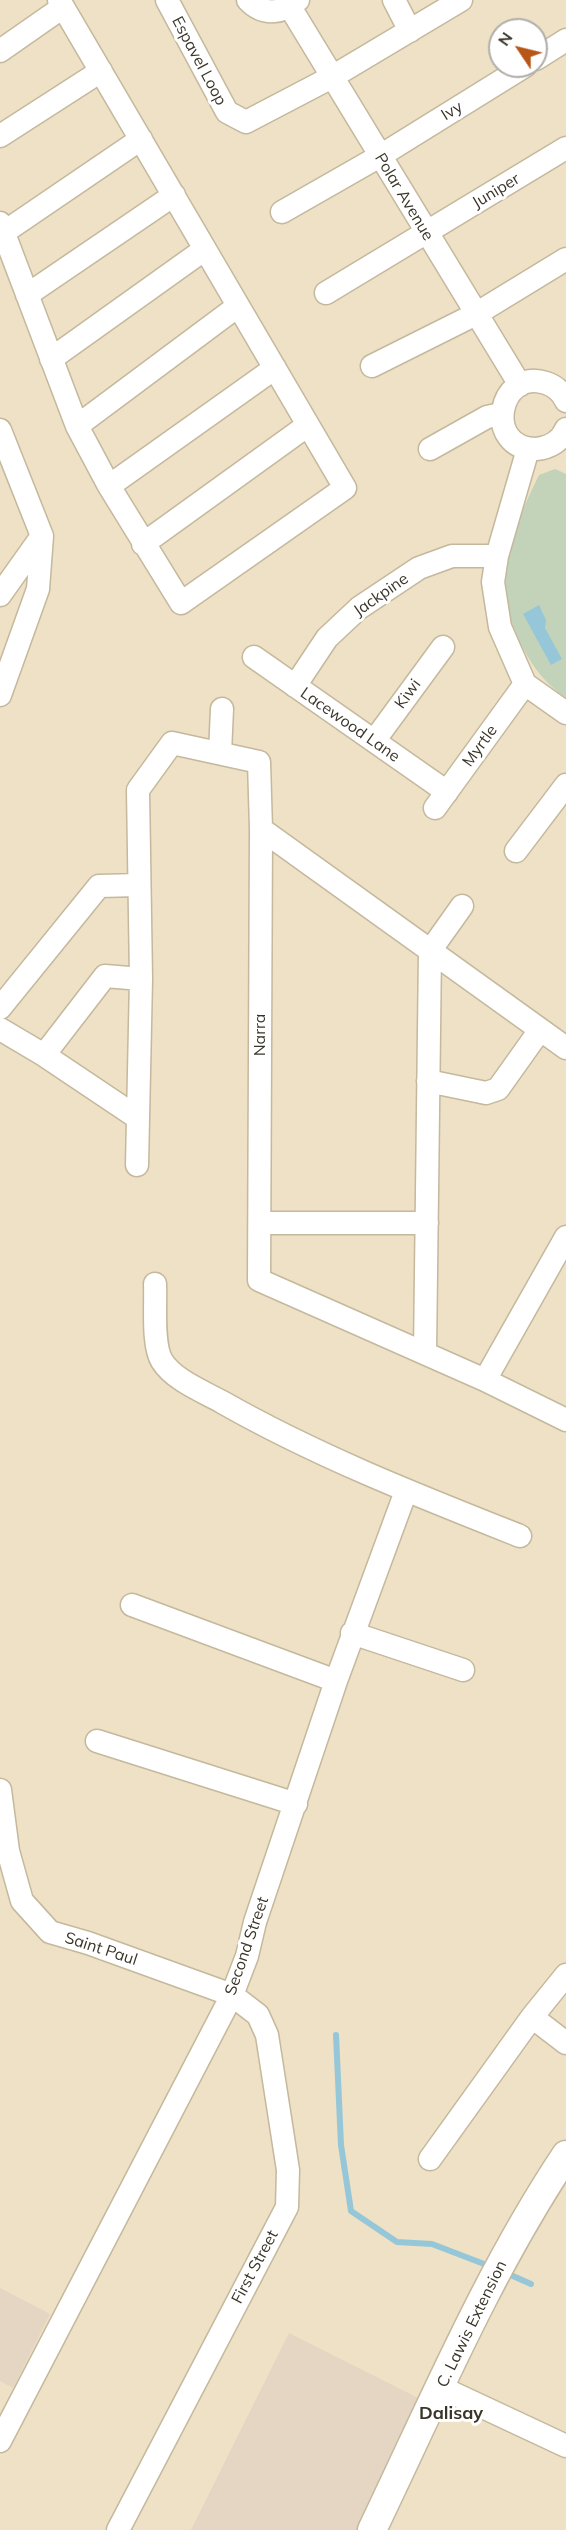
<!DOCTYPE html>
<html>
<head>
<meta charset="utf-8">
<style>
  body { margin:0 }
  #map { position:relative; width:566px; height:2530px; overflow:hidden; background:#eee1c5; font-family:Mulish,sans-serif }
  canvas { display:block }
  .north { position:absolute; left:488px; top:18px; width:60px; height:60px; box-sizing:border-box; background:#fff; border:2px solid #b0aeaa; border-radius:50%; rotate:305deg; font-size:16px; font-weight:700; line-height:24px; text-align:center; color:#3a352a }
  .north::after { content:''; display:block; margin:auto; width:21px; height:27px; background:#b75617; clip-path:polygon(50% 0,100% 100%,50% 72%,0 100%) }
</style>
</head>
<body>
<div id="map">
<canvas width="566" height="2530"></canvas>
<div class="north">N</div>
</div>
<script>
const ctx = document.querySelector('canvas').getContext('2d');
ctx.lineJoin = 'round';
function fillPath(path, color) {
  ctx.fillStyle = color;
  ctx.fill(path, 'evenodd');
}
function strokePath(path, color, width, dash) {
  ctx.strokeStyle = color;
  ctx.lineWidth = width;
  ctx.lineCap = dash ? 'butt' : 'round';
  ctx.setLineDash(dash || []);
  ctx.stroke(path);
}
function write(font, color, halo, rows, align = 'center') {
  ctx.font = font + ' Mulish,sans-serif';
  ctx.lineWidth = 6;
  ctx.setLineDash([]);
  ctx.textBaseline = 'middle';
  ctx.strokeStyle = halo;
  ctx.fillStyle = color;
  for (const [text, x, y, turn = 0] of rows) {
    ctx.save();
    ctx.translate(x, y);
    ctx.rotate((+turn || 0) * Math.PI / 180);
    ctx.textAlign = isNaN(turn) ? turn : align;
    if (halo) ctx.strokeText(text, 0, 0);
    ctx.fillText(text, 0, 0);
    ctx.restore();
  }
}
const education = new Path2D(`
  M0,2288L50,2314L13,2388L0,2381Z
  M289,2333L424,2401L366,2530H191Z`);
const green = new Path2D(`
  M555,469L566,474V698C546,684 533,668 522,646C490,586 511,532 539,475Z`);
const water = new Path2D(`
  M539,605L546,620L545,628L562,659L551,665L523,614Z`);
const stream = new Path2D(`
  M336,2035L341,2145L351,2211L397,2242L432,2244L492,2267
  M504,2272L531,2284`);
const minor = new Path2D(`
  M167,0L227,112L246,122L332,77L461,0
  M248,0C263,16 282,14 298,0
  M394,0L410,31
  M290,7L520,385
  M0,51L63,7
  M536,59L566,40
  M0,136L101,71
  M282,212L380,156L525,66
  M0,223L77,426L109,486L181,603L345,488L59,0
  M3,233L141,139
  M326,293L566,148
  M27,295L174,195
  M51,359L205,249
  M372,366L476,314L566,259
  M566,401C562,392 555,386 546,383C498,367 483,449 536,449C549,448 561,441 566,429
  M77,426L238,306
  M0,430L42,536L38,589L0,695
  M430,449L487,417L501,414
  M528,449L497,556L493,582L500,627L525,684L566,713
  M109,486L275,368
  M143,544L308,425
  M0,595L42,536
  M254,657L447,792
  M295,686L327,638L359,608L419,568L452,556H497
  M374,741L443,647
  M220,753L222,709
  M435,808L525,684
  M261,829L566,1048
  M516,851L566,785
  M0,1008L99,886L138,885
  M0,1029L44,1055L138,1118
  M44,1055L105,976L141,979
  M428,1081L486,1093L498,1089L540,1030
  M137,1165L141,979L138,790L172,743L259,762L261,829L259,1280L485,1380L566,1420
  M260,1223H427
  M155,1284C156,1304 152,1345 162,1361C174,1380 202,1391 222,1402C317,1456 419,1496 520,1536
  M425,1353L430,951L462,906
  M485,1380L566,1237
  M132,1605L336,1681
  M352,1633L463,1670
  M97,1741L296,1804
  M0,1790L8,1851L22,1901L50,1932L88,1943L232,1995L258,2015L267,2035L288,2170L287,2207L118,2530
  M532,2017L566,2043
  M430,2159L532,2017L566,1975
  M440,2387L566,2446
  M0,2441L232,1995L247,1956L255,1922L336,1681L406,1491`);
const tertiary = new Path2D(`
  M372,2530C433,2403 488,2272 566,2155`);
const streetNames = [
  ["Espavel Loop",199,61,62],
  ["Ivy",452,111,-32],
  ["Juniper",496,191,-31],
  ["Polar Avenue",404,197,59],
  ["Jackpine",381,595,-35],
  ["Kiwi",408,694,-54],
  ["Lacewood Lane",350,725,35],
  ["Myrtle",480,746,-54],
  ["Narra",260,1035,-90],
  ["Second Street",247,1946,-71],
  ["Saint Paul",101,1949,18],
  ["First Street",255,2267,-62],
  ["C. Lawis Extension",472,2324,-64]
];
const neighbourhoodNames = [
  ["Dalisay",451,2414]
];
fillPath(education, '#e4d6c3');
fillPath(green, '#c2d3b9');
fillPath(water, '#96c7d8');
strokePath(stream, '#96c7d8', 6);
strokePath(minor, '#c4b89d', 25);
strokePath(tertiary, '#c4b89d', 31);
strokePath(minor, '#fff', 22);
strokePath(tertiary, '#fff', 28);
write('16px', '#3a352a', '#fff', streetNames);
write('bold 18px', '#3a352a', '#fff', neighbourhoodNames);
</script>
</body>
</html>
